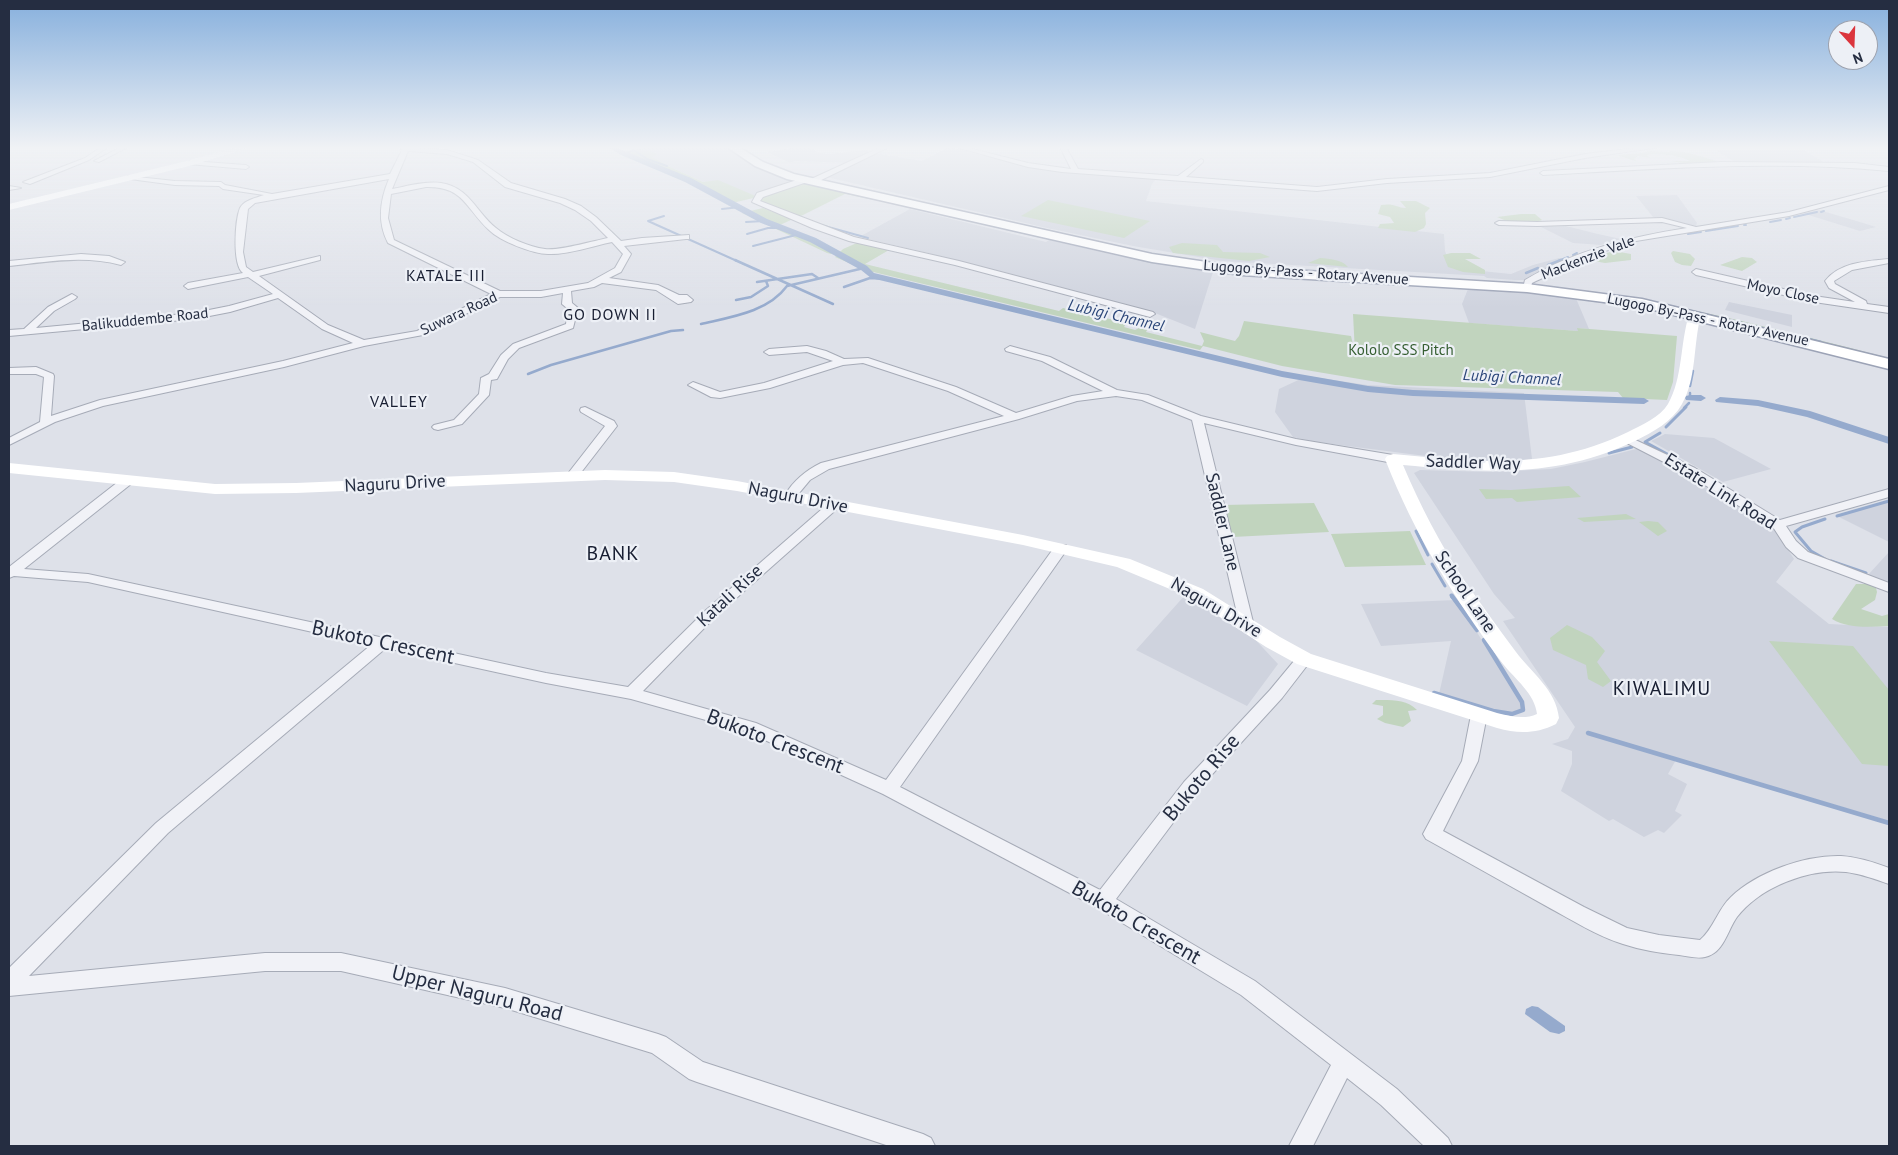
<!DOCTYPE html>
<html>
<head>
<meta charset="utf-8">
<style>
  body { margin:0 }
  #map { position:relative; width:1898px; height:1155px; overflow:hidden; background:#dee1e9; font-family:"PT Sans",sans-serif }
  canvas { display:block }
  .frame { position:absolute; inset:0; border:10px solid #252d41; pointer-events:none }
  .north { position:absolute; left:1828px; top:20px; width:50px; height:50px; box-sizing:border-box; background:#edf0f6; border:1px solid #9da2ae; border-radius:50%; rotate:160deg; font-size:14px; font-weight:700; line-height:20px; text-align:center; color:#252d41 }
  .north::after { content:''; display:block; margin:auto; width:18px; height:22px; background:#db353d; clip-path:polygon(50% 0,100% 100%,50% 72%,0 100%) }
</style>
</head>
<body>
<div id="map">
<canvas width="1898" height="1155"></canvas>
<div class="frame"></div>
<div class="north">N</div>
</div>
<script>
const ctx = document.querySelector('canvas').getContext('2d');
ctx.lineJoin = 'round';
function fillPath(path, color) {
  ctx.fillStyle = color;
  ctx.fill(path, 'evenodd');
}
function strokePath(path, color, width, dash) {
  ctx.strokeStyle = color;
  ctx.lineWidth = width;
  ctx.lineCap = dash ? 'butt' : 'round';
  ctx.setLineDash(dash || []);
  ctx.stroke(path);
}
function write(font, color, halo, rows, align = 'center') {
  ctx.font = font + ' "PT Sans",sans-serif';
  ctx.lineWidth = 4.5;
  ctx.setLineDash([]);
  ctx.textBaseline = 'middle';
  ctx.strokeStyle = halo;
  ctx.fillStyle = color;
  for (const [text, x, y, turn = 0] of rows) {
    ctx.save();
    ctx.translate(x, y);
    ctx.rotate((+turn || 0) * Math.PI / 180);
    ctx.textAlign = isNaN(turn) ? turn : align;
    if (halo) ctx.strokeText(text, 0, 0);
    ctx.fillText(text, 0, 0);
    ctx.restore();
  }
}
const built = new Path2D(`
  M644,147H731L738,152L735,153L797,181L758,197L714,181L703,182L668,166L651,157L657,154L640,149Z
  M798,147H810L817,152L828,154L867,150L869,152L846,163L795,161L790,163L767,152Z
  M949,147L1032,167L1156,179L1152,184L1146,201L1444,234L1445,251L1452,268L1511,274L1533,265L1559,258L1566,259L1524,280H1515L1487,278L1484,276L1222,261L1133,246L1047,228L826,177L875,153L922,161Z
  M1715,150H1804L1827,164L1737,163Z
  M1677,195L1697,223L1696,226L1653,217L1636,196Z
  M910,209L1046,242L1049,240L1119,256L1213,272L1195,329L1155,313L928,253L859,237Z
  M1819,210L1860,222L1876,227L1860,231L1802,213Z
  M1566,226L1598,234L1621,239L1601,245L1573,243L1541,227Z
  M1468,289L1532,291L1575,296L1589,329L1578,328V331L1469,323L1462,304Z
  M1729,302L1792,315V327L1725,310Z
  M1307,376L1367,385L1524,393L1532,459L1508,462L1465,461L1316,442L1293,437L1275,412L1279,389Z
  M1665,434L1714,438L1771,469L1723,482L1651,441Z
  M1640,448L1685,471L1769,520L1794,559L1776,582L1829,624L1889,627V821L1677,758L1668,774L1687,784L1675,811L1682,815L1664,833L1658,830L1644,837L1613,819L1609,821L1561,791L1572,764V751L1552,744L1568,739L1575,727L1503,621L1515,618L1494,594L1414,473L1420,470L1492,472L1551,469L1585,462Z
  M1889,502V542L1837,516Z
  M1889,552V582L1868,575Z
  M1186,594L1250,634L1278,664L1247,706L1136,650Z
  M1456,600L1522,702L1523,710L1517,714H1505L1439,694L1451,641L1381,646L1361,604Z`);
const green = new Path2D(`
  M640,149L658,154L652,157L668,166L703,182L718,180L758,197L728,204L703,190L622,153Z
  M1650,151L1669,152L1671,151C1685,151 1702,156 1716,161L1715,163L1689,164L1670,161H1690C1678,155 1659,153 1647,155L1650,158L1638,156L1634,159L1637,161H1635L1616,155L1641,153Z
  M807,183L874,199V200L845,194L799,217L761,203L759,200C773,190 791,185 807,183Z
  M1048,200L1150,221L1124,238L1021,216Z
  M1400,201H1416L1430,208L1425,213L1426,224L1424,228L1415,232L1378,228L1380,224L1394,223L1390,217L1378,214L1381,205C1396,203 1394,207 1406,208Z
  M763,208L793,219L780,225L826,246L834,252L831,254L827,253L742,213Z
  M1521,214H1535L1542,220C1528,226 1511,224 1497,217Z
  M859,242L889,250L865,264L1059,311L1063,308L1127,323L1124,327L1135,330L1141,327L1147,330L1146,332L1202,346L1204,341L1200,332L1235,341L1239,336L1244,321L1351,336L1355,353L1353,314L1578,331L1577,328L1677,336L1673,382L1667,400L1623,398L1618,392L1395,385L1282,366L1203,346L1200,350L865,270L835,257L843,249Z
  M1182,243L1217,245L1223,252L1260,253L1270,257L1249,261L1173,253L1169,247Z
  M1614,251L1631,254V260L1605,263L1594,261L1592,257Z
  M1673,251L1690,254L1695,259L1691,266L1682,265L1675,262L1671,253Z
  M1451,253H1470L1481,259H1465L1485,270V274L1463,272L1448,267L1443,255Z
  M1742,257L1752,258L1757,262L1742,271L1720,265Z
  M1320,258C1330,259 1341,259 1348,267L1308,263Z
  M1548,286C1664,299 1776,329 1889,358V362L1747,326L1546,287Z
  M1569,486L1581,497L1517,502L1512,498L1486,499L1479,489L1511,490Z
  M1314,503L1329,532L1233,537L1224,505Z
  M1626,514L1636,519L1584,522L1577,518Z
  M1648,521L1658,522L1667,531L1658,536L1639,522Z
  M1410,531L1426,565L1345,567L1331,534Z
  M1856,584H1875L1877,592L1875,600L1861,609L1882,616L1889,614V626C1870,627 1849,629 1832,619Z
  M1567,625L1592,637L1605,651L1597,662L1611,681L1603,687L1588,679L1586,665L1553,650L1550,638Z
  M1769,641L1853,646L1889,690V766L1862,764Z
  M1376,700C1390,700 1407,699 1417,710L1408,711L1411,721L1403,727L1385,723L1377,719L1383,715V706L1372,704Z`);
const water = new Path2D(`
  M1532,1006L1538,1007L1565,1026V1031L1559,1034L1550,1032L1525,1014L1526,1009Z`);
const streamFar3 = new Path2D(`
  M623,154L634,150L647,159L667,166
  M722,209L740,207
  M1821,212L1824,211
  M664,216L648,221L737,261
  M1794,217L1817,212
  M1786,219L1790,218
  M746,222L764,221
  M1770,222L1781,220
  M821,225L868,238
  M1744,225H1746
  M1706,231L1738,226
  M747,234L768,228H781
  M1688,234L1701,232
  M753,246L796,235
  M1573,255L1577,253
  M1558,261L1568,257`);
const streamFar2 = new Path2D(`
  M735,260L833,304
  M1548,265L1561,260
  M1526,273L1538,268
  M757,282L812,274L818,278
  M844,287L870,278L887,279
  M736,300L751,297L768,286L766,281
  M1682,309L1821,342
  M701,324C731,317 768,312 787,286L864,268
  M528,374L551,365L671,331L683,330
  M1690,386L1693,371
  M1690,393V398
  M1684,408L1689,403`);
const streamFar1 = new Path2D(`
  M1666,427L1686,407
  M1660,433L1645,442L1680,461
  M1609,453L1632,447
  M1837,516L1889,501
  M1825,519L1802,527L1795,532L1811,551L1825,559
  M1416,531L1428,555
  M1831,561L1866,573
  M1432,564L1445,586
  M1451,595L1452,597`);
const stream = new Path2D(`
  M1452,596L1477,630
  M1484,640L1522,702L1523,710L1512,714L1493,711
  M1434,693L1493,711
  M1588,733L1889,823`);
const canal = new Path2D(`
  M608,147H615L691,178L767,219L816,238L867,266L874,273L1282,371L1368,386L1413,390L1644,398L1649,401L1644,404L1413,396L1368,392L1282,377L871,278L861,270L810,242L761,223L685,182L621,155Z
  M1690,395H1701L1706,398L1701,401L1686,400L1685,398L1686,396Z
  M1720,397L1758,400L1810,411L1889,437V444L1807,417L1758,406L1716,402L1715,400Z`);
const street = new Path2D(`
  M101,147H108L89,160L30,184L23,182L85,158Z
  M121,147H128L99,162L94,161Z
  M400,147L447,150L478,160L511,183L565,199L581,206L596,217L621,241L642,238L689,235V239H686L624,246L631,254L621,272L609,278L658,285L679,295H687L693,300L691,302L678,304L656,290L602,283L594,287L571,291L572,303L578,308L573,328L519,348L508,359L497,379L491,380L489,395L462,424L438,430L434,429L432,427L434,425L454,420L479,394L481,378L489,374L501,355L513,344L566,324L568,309L562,304L563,293L541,297H500L423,335L364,346L284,367L103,406L55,422L9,445V438L40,422L44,377L36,374H9V368L36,367L53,374L54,376L51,416L100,400L283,361L353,343L322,329L278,298L230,312L194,319L9,336V330L24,329L48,307L72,294L77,297L75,299L54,311L36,328L194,313L229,306L273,294L248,277L188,289L184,286L188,283L243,273C232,265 235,220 240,208C244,200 256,198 264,195L223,189L219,186L175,185L130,179L128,178V176L175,181L221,182L225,185L272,194L390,174L402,150ZM408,151L447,154L473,162L505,187L560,203L575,210L591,221L608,238C593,241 559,251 545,249C529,247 508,238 496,228C476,212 469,187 441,183C425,181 408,186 392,189ZM389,179C380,200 377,222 388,243L491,294L417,331L364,340L328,325L259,276L320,260V256L253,272L246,267L243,252L248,209L255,203ZM426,187C464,186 466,209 489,230C500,241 533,254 548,254C567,255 593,246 612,242L623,254L615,268L588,283L541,291H500L394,240L388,218L391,194Z
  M881,147H889L813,184L807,182L763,197L760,201L854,237L959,261L1153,312L1155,314L1150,317L955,265L849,241L812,228L752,202L757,193L803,178L809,180Z
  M956,147H965L1028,163L1071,169L1060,147H1066L1078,169L1178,176L1201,159L1203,160V162L1186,177L1317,187L1387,179L1490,173L1585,154L1644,147H1660L1585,158L1490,177L1387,183L1317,191L1062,172L1028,167Z
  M190,161L246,165L249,167L246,169L188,164L187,163Z
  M1721,162L1855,163L1889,167V171C1774,160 1658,169 1543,175L1540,173L1543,171Z
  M9,186L21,188L9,190Z
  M1889,186V190L1789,216L1636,241L1596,254L1536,281L1532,283L1530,290L1527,291L1523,288L1525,280C1575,250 1630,237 1687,228L1662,222L1537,226L1499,225L1495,223L1499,221L1537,222L1662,218L1696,227L1789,212Z
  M81,254L109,256L125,262L121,265C83,255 47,262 9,266V261Z
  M1889,259V263L1852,270L1834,281L1835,284L1866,301L1867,304L1889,307V313L1814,302L1696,275L1692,272L1696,269L1814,296L1855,302L1829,288L1825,281C1840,262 1867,261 1889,259Z
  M807,346L826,351L844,359L868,358L956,387L1016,413L1072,396L1103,391L1042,361L1006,351L1005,349L1010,346L1050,357L1117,390L1148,395L1201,416L1296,439L1393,455L1399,459L1393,463L1296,445L1204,423L1254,626L1252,629H1242L1240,626L1192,420L1142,400L1116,396L1077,401L1019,419L829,469L810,480L795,498L791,499L785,495C794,480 805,471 821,463L1004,416L948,391L863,363L843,365L770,388L720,398L711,397L688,385L693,382L720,392L764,383L833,361L807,352L769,355L764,352L769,349Z
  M585,407L614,421L617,426L576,479L572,480L566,476L605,426L581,412L580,410L581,408Z
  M1627,436L1695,468L1780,520L1889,489V497L1786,526L1796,541L1808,552L1889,583V592L1798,558L1786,547L1773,527L1687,474L1623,441L1621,439L1623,437Z
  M127,477L133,481L131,484L24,569L88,574L546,673L628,687L705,611L830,502H838L840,505L838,508L715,617L643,691L756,723L886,780L1056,545H1066L1068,548L900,787L1100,890L1184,782L1270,690L1299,655H1309L1312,659L1309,663L1282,698L1196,792L1116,899L1255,981L1397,1089L1448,1138L1452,1146H1424L1381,1105L1347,1078L1313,1146H1289L1331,1065L1241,995L1096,907L883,794L745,731L631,699L546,683L386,648L168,833L29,976L265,953H341L505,988L658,1034L666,1037L703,1062L923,1134L931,1138L935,1146H889L697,1082L689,1079L652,1053L505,1008L341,971H265L9,996V968L156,823L371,645L88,582L14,576L9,578V567L123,478Z
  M1479,709L1485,711L1487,715L1478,761L1443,831L1584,907L1627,928L1659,935L1700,940C1714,928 1718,909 1731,897C1757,872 1805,855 1841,856C1858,857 1873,862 1889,868V884C1875,879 1861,874 1846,872C1809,868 1760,887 1737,917C1727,931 1724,953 1705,957C1697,959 1686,956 1679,955C1660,953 1641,950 1623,944C1597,936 1572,920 1548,907C1507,884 1467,862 1426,839L1423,834L1462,761L1471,715L1473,711Z`);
const secondary = new Path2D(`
  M237,147H250L193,165L9,210V204L187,161Z
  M1695,311L1701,315C1693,344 1697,378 1682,404C1672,422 1653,432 1635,441C1557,478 1487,473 1403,465C1420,505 1440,544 1464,580C1481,604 1498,628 1516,652C1532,673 1556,690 1559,718L1556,724C1536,734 1518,734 1497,728L1297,664L1266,647L1189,597L1117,567L1023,545L737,491L674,482L605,480L296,493L215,494L9,473V463L215,484L296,483L605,470L674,472L737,481L1023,535L1130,559L1203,589L1280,637L1311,654L1497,713C1510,716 1524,720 1537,714C1535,694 1515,679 1503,664C1454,598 1415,536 1385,459L1387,456L1393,454C1479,462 1547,471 1628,432C1642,425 1660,417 1668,404C1683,378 1680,343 1689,315Z`);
const primary = new Path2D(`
  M727,147H739L763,162L794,174L1152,254L1241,267L1527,284L1642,299L1889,359V369L1642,307L1527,292L1241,275L1152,262L787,179L755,166Z`);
const farStreetnames = [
  ["Mackenzie Vale",1588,258,-21],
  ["Lugogo By-Pass - Rotary Avenue",1306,273,4],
  ["Moyo Close",1783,292,12],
  ["Suwara Road",459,314,-25],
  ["Balikuddembe Road",145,320,-6],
  ["Lugogo By-Pass - Rotary Avenue",1708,320,12]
];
const farParknames = [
  ["Kololo SSS Pitch",1401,351]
];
const farQuarternames = [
  ["KATALE III",446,276],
  ["GO DOWN II",610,315],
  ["VALLEY",399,402]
];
const farWaternames = [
  ["Lubigi Channel",1116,316,13],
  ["Lubigi Channel",1512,378,3]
];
const streetNames = [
  ["Saddler Way",1473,463,2],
  ["Naguru Drive",395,484,-3],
  ["Estate Link Road",1720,492,32],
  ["Naguru Drive",798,498,11],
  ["Saddler Lane",1222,522,77],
  ["School Lane",1465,592,56],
  ["Katali Rise",730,596,-43],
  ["Naguru Drive",1216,608,30]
];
const quarterNames = [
  ["BANK",613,554],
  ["KIWALIMU",1662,689]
];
const nearStreetnames = [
  ["Bukoto Crescent",383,643,12],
  ["Bukoto Crescent",775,742,21],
  ["Bukoto Rise",1202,778,-50],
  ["Bukoto Crescent",1136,923,30],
  ["Upper Naguru Road",477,994,14]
];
fillPath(built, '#cfd3de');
fillPath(green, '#c1d4be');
fillPath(water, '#95aacd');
strokePath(streamFar3, '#95aacd', 2);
strokePath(streamFar2, '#95aacd', 2.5);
strokePath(streamFar1, '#95aacd', 3);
strokePath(stream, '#95aacd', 4.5);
fillPath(canal, '#95aacd');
strokePath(street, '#a6abb7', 2);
strokePath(primary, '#9ca3b6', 3);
fillPath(street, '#f1f2f7');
fillPath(secondary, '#fff');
fillPath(primary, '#fff');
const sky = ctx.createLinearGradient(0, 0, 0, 308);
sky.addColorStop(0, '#87b0dd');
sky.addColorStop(0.48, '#f0f2f5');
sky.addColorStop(1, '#f0f2f500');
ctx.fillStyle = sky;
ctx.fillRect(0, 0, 1898, 308);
write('15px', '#252d41', '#edf0f6', farStreetnames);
write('15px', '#355e31', '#edf0f6', farParknames);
ctx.letterSpacing = '1px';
write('16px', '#181e32', '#edf0f6', farQuarternames);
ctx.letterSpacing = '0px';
write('italic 16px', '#2b4679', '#edf0f6', farWaternames);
write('18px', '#252d41', '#edf0f6', streetNames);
ctx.letterSpacing = '1px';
write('20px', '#181e32', '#edf0f6', quarterNames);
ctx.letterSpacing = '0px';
write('21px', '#252d41', '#edf0f6', nearStreetnames);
</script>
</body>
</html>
